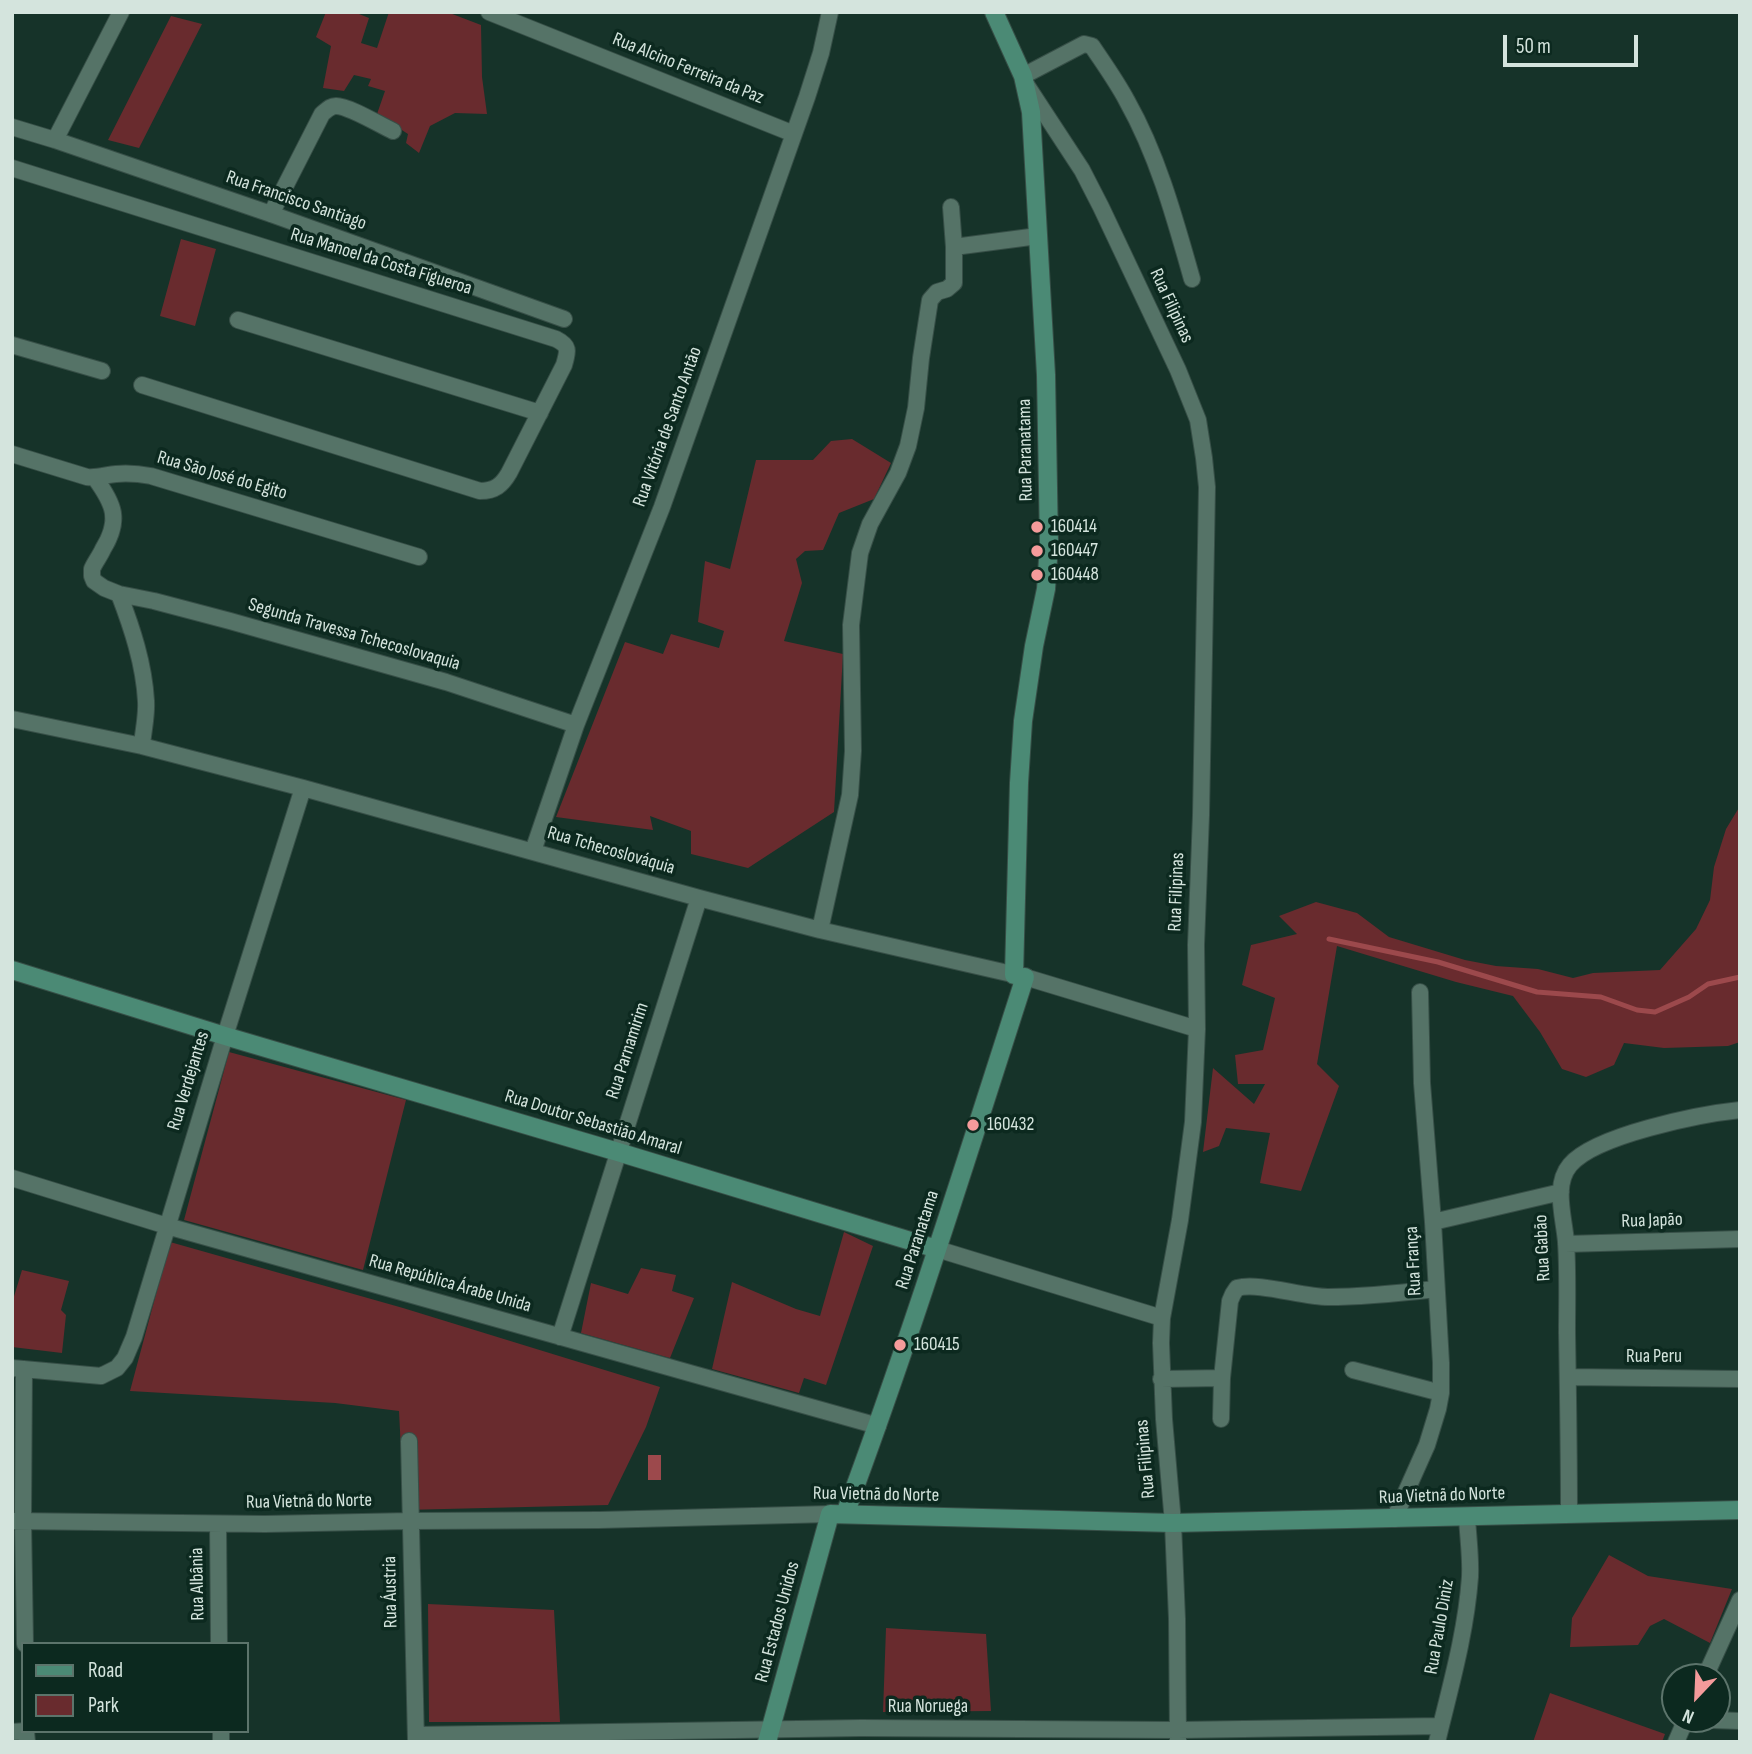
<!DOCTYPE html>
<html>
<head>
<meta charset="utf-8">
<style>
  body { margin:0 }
  #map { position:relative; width:1752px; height:1754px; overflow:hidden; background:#163329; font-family:"Sofia Sans Condensed",sans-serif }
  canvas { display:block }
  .frame { position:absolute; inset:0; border:14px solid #d4e4dd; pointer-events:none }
  .legend { position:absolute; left:21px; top:1642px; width:228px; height:91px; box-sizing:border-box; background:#0c291f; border:2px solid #5c746b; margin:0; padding:9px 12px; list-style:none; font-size:21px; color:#d4e4dd }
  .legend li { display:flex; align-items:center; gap:14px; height:35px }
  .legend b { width:35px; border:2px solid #5c746b }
  .north { position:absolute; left:1661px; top:1663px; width:70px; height:70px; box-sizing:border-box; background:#0c291f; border:2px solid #5c746b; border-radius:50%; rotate:203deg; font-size:19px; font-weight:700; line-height:28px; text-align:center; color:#d4e4dd }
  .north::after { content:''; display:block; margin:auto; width:24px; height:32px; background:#f59b9b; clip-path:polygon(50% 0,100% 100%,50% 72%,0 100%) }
  .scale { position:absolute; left:1503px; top:35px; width:135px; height:32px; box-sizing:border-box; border:4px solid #d4e4dd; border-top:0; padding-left:9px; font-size:21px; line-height:24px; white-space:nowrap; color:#d4e4dd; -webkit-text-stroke:5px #0c291f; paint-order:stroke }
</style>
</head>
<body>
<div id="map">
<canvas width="1752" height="1754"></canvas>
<div class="frame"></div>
<ul class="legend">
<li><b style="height:9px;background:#4b8a75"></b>Road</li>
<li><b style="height:19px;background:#692b2e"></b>Park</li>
</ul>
<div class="north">N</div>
<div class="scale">50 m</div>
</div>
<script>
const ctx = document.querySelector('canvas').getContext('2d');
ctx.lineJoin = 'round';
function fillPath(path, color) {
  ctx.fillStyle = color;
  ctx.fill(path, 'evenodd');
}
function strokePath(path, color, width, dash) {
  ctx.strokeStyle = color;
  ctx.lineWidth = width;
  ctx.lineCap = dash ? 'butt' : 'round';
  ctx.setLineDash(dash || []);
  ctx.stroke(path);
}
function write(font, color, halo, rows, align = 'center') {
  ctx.font = font + ' "Sofia Sans Condensed",sans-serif';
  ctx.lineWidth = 7;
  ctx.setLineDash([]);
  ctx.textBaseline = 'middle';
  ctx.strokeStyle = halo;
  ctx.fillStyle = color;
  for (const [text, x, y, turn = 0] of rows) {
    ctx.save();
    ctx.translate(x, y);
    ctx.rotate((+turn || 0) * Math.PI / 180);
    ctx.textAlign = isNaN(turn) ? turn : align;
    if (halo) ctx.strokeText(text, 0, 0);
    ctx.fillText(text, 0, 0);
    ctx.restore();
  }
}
const green = new Path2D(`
  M326,12H359V14L369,18L361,43L377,48L389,12H447L481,25L482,77L487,114L455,113L430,126L419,153L406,143L408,134L377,114L385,91L368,86L371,79L354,75L344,91L323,88L331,46L316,37Z
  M171,16L202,24L139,148L108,140Z
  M181,239L216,249L195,326L160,316Z
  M852,439L891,463L874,499L839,513L823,550L805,551L796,559L802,583L784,641L843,654L834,812L748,868L691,854V831L650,816L653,830L556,817L625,642L663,654L671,634L719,648L724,631L698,622L705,561L730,569L756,460H813L831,441Z
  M1740,806V1042L1728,1046L1664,1048L1624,1043L1614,1065L1586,1077L1562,1069L1540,1032L1513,996L1456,982L1337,946L1317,1064L1339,1086L1301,1191L1260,1183L1270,1133L1226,1128L1219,1146L1203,1152L1213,1068L1254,1104L1265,1084H1238L1235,1055L1263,1050L1275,998L1242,985L1251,945L1297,934L1279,916L1316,902L1357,913L1389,937L1465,960L1496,966L1538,969L1573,978L1593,973L1660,970L1696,929L1710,900L1714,867L1726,829Z
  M229,1052L406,1100L363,1270L184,1220Z
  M844,1232L873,1246L826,1385L804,1378L799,1393L712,1369L732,1282L796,1309L820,1316Z
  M170,1242L403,1308L660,1387L646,1427L608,1505L404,1510L399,1411L335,1403L130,1391Z
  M641,1268L676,1275L672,1291L694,1298L670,1358L581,1333L591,1283L628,1294Z
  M22,1270L69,1281L61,1310L66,1315L62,1353L12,1347V1303Z
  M1609,1555L1648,1576L1732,1589L1710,1643L1664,1619L1650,1626L1638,1645L1570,1647L1572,1618Z
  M428,1604L554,1610L560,1722H429Z
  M886,1628L986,1634L991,1711L883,1712Z
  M1550,1693L1665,1734L1662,1742H1533Z`);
const water = new Path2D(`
  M648,1455H661V1480H648Z`);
const stream = new Path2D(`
  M1329,939L1438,962L1537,992L1601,997L1637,1010L1655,1012L1689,997L1708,984L1740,977`);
const street = new Path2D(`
  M489,12L794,134
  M1023,76L1084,44L1092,46C1104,64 1117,82 1127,101C1158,156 1175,219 1192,279
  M1027,86L1082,170L1101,207L1178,370L1198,420L1204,458L1207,487L1206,545L1201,815L1196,945L1197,1029L1193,1122L1180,1220L1162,1318L1161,1343L1164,1419L1173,1523L1177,1619L1178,1742
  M12,127L55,140L271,214L564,319
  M55,140L121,12
  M12,168L556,339C570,346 568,351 564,365L509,473C502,485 495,491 480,491L142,385
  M271,214L322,114C327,110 330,106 336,106C349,106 380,125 393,131
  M954,247L1038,236
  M238,320L540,413
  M12,345L102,371
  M12,454L87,477C97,478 106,475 116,474C128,473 140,474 151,476L419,557
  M95,478C114,504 121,520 103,549C100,556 95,562 92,569V576L94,581L104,588L119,594L154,601L230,621L446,682L576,725
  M119,594C132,628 144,664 146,701C147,716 143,731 142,746
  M12,719L142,746L303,788L699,898L820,930L1025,977L1197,1029
  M533,851L576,725L662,507L807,97L821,53L830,12
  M820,930L850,795L853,751L851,625L860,553L870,524L898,473L908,446L916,408L921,358L930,300L937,292L947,289L954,283V247L951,207
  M12,1178L167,1226L878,1426
  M1433,1222L1561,1192
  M1566,1244L1740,1239
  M937,1249L1162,1318
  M560,1337L699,898
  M12,1368L101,1376L117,1368L125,1358L134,1337L225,1036L303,788
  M24,1369L23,1520L25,1644
  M1353,1370L1441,1393
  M1568,1377L1740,1379
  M1161,1379L1222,1378
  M1221,1419L1222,1378L1230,1301L1233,1294L1237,1288C1259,1282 1302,1297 1328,1297C1364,1297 1401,1293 1436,1289
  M409,1441L416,1742
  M1569,1513C1569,1452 1568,1392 1567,1332C1567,1302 1568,1272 1566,1242C1564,1217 1553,1185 1570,1165C1595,1135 1701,1114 1740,1110
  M1394,1519L1427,1445L1438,1409L1441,1393V1363L1433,1222L1422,1083L1420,992
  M12,1521L265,1524L410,1521L599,1520L830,1514
  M218,1524L219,1644
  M1705,1677L1740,1600
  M1686,1719L1740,1721
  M221,1731V1742
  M12,1732L26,1731L27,1742
  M416,1735L861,1728L1178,1730L1441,1726
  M1437,1742C1450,1688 1466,1633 1470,1577C1471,1557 1468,1537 1467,1517
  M1676,1742L1686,1719`);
const secondary = new Path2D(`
  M994,12L1023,76L1031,112L1046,375L1049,544L1046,589L1034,646L1023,721L1019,783L1014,975
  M12,970L225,1036L618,1152L937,1249
  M845,1514C911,1337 967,1157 1025,977
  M767,1742L830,1514L1173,1523L1740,1510`);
const markers = [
  [1037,527,7,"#f59b9b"],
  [1037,551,7,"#f59b9b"],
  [1037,575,7,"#f59b9b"],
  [973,1125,7,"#f59b9b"],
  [900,1345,7,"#f59b9b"]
];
const streetNames = [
  ["Rua Alcino Ferreira da Paz",688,69,22],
  ["Rua Francisco Santiago",296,201,19],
  ["Rua Manoel da Costa Figueroa",381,262,17],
  ["Rua Filipinas",1171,306,65],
  ["Rua Vitória de Santo Antão",668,427,-70],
  ["Rua Paranatama",1026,450,-91],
  ["Rua São José do Egito",222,476,16],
  ["Segunda Travessa Tchecoslovaquia",354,635,16],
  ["Rua Tchecoslováquia",611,851,16],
  ["Rua Filipinas",1177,892,-88],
  ["Rua Parnamirim",628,1051,-72],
  ["Rua Verdejantes",189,1081,-73],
  ["Rua Doutor Sebastião Amaral",593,1123,17],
  ["Rua Japão",1652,1221,-2],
  ["Rua Paranatama",918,1240,-72],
  ["Rua Gabão",1543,1248,-93],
  ["Rua França",1414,1261,-93],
  ["Rua República Árabe Unida",450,1284,16],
  ["Rua Peru",1654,1357],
  ["Rua Filipinas",1146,1459,-95],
  ["Rua Vietnã do Norte",876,1495,1],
  ["Rua Vietnã do Norte",1442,1496,-2],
  ["Rua Vietnã do Norte",309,1502,-1],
  ["Rua Albânia",198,1584,-91],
  ["Rua Áustria",391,1592,-91],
  ["Rua Estados Unidos",778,1622,-75],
  ["Rua Paulo Diniz",1440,1627,-80],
  ["Rua Noruega",928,1707]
];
const poiNames = [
  ["160414",1051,527],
  ["160447",1051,551],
  ["160448",1051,575],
  ["160432",987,1125],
  ["160415",914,1345]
];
fillPath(green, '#692b2e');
fillPath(water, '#9c494c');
strokePath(stream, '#9c494c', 5);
strokePath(street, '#374f47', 18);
strokePath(secondary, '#374f47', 20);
strokePath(street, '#557367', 16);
strokePath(secondary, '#4b8a75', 18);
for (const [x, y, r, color] of markers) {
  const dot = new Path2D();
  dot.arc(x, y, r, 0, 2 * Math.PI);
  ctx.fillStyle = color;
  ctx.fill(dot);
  strokePath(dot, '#0c291f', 2.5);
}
write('19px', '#d4e4dd', '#0c291f', streetNames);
write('19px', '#d4e4dd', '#0c291f', poiNames, 'left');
</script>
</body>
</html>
